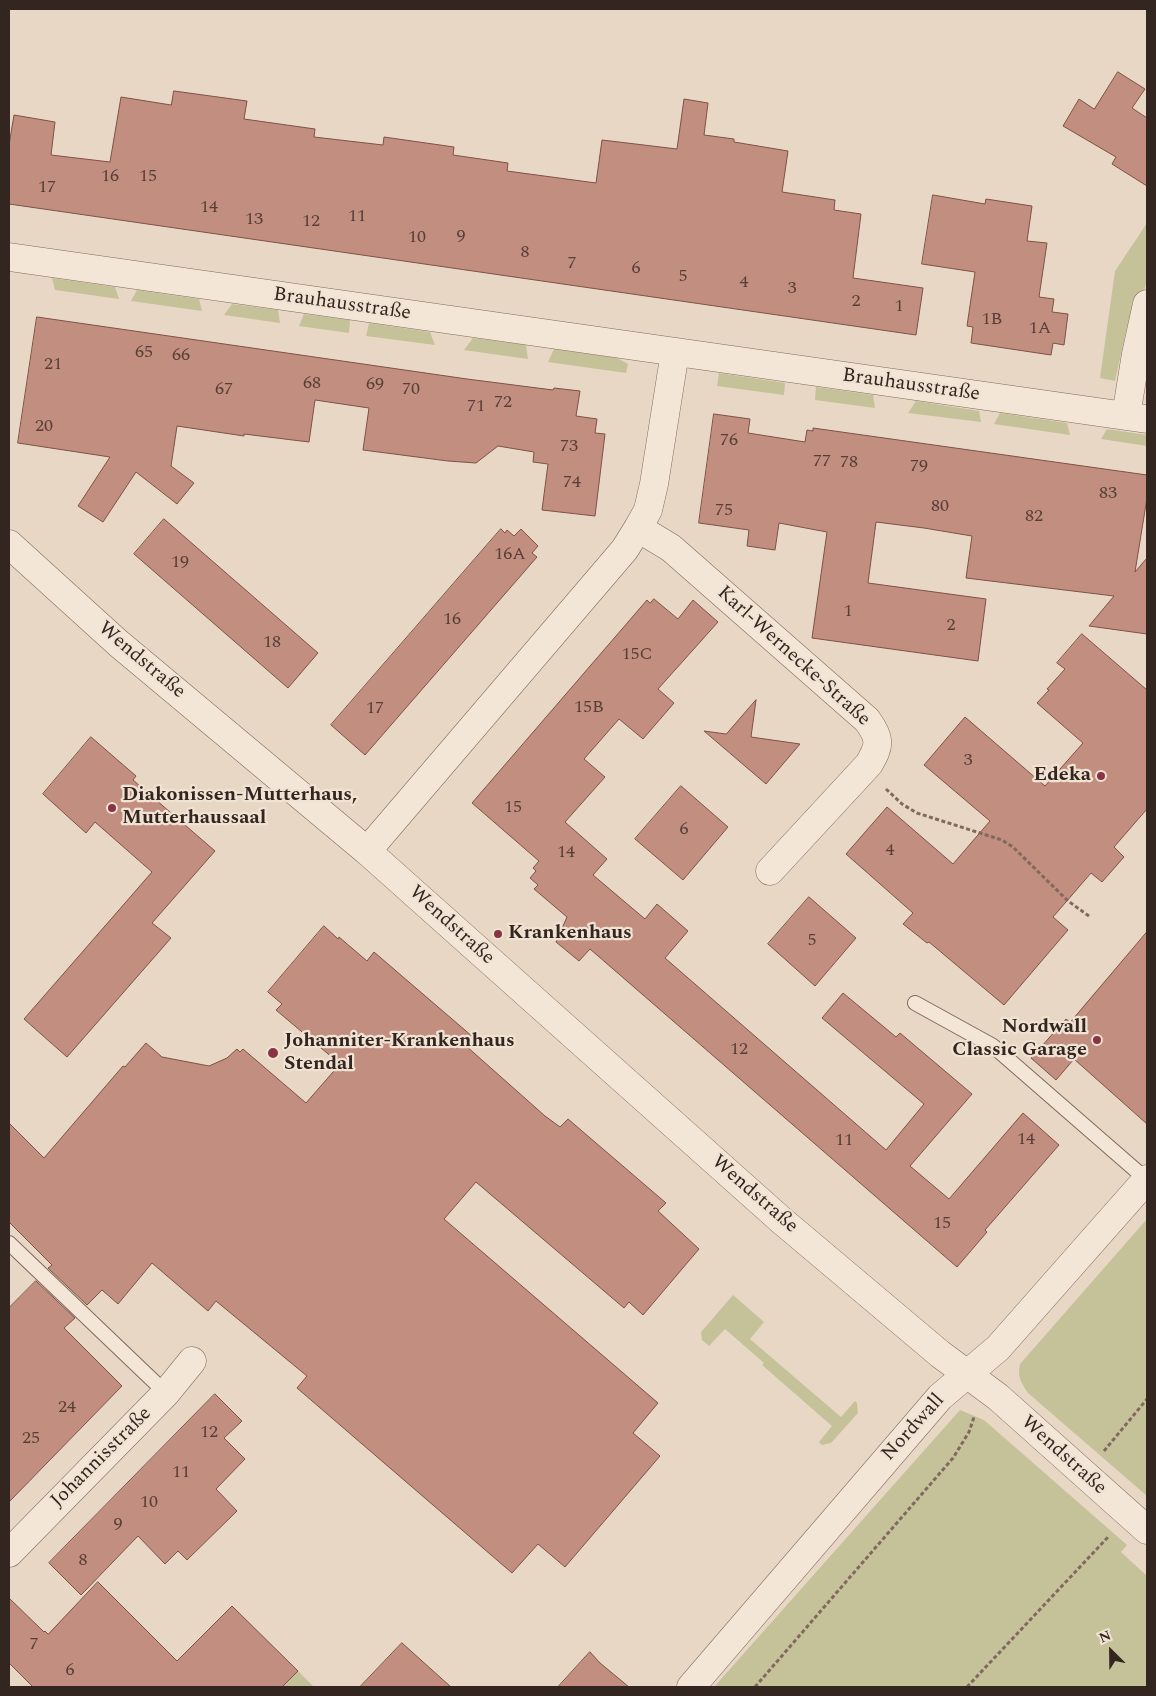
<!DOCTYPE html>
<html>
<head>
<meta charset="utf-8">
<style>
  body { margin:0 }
  #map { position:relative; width:1156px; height:1696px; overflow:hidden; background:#e8d7c4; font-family:Spectral,serif }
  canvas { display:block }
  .frame { position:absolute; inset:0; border:10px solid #33251f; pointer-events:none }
  .north { position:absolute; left:1086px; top:1626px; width:50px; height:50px; -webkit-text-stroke:4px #f1e3d3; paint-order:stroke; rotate:337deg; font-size:14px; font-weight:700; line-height:20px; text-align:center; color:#33251f }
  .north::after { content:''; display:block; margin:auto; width:18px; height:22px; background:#33251f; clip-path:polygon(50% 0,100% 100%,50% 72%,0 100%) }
</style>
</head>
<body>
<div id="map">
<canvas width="1156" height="1696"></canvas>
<div class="frame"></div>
<div class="north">N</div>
</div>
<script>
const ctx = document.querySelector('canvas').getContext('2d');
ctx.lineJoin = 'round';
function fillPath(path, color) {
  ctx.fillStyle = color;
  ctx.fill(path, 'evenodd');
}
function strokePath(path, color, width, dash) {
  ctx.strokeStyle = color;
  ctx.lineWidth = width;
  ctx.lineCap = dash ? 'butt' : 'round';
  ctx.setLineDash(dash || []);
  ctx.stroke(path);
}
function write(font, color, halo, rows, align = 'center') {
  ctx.font = font + ' Spectral,serif';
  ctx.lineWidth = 4.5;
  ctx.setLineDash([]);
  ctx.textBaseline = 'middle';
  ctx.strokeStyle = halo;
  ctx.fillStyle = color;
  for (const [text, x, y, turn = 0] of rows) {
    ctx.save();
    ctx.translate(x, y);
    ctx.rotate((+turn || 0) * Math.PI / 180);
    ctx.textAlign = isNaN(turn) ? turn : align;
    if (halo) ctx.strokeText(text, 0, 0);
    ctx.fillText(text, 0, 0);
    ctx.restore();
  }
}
const green = new Path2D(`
  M1147,223V280L1139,309L1132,316L1127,327L1115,381L1100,378L1115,271Z
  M52,278L115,287L119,299L55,290Z
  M137,290L199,299L202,311L131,301Z
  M232,304L278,310L280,323L224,315Z
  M304,314L350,320L349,333L299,326Z
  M369,323L430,332L435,345L366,336Z
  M473,338L526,345L528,359L464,350Z
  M554,349L617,358L628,364L626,373L548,362Z
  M719,373L785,383L784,395L717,386Z
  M816,387L873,395L875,408L815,400Z
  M916,401L979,411L981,422L908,413Z
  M1000,413L1067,423L1070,435L994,424Z
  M1107,429L1147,435V446L1101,439Z
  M1147,1219V1496L1028,1393C1021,1382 1017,1377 1020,1364Z
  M733,1295L764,1322L750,1339L841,1417L855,1401L857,1403L858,1413L831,1443L822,1445L819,1442L832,1426L762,1365L764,1363L725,1329L709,1346L702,1340L701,1332Z
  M960,1410L984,1420L1127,1545L1121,1552L1147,1576V1687H714Z
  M298,1671L314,1687H282Z`);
const building = new Path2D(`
  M1118,72L1145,89L1132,108L1147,118V186L1112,164L1116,157L1063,126L1079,99L1094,109Z
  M174,91L247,101L244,119L315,129L314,137L383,145L384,137L454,147L453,155L508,163L507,171L596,183L602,140L677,149L684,99L708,103L704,135L734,139V142L788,151L782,192L835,200L834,210L861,214L853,278L923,288L916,335L9,204V145L14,115L55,122L51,155L110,162L121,97L171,105Z
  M933,195L985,204L986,199L1032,206L1027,241L1047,243L1039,297L1054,299L1052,312L1068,314L1064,345L1053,343L1051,355L971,343L973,327L967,326L975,272L922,264Z
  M37,317L467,379L553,390L554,388L580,391L576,416L597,419L595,433L605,434L595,516L542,510L548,464L533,462L534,452L498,446L476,463L448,461L363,450L369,408L315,400L309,442L244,434V436L177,426L171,466L194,483L177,504L136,472L103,522L78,506L110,457L18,443Z
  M714,414L750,419L748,433L805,442L807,430L813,431V428L1147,475V498L1135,572L1147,558V634L1089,626L1114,596L966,578L972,536L924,528L876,522L868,583L986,599L978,661L812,638L827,532L779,523L775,550L747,546L749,530L699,523Z
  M164,519L318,653L288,688L134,554Z
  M501,529L505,533L507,530L514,536L521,529L538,546L532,553L537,557L365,755L331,725Z
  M654,599L678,619L693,600L718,622L658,689L674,703L643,739L619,719L584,759L605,777L565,822L607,859L593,875L645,919L657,904L688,931L665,958L886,1150L924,1104L822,1018L843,993L896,1037L900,1033L972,1094L910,1166L949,1199L1023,1113L1059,1145L985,1230L987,1232L957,1267L590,949L579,961L556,942L567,917L534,889L538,885L530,878L536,871L533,868L539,861L472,803L647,600L650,603Z
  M1082,634L1147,690V809L1114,847L1124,857L1102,882L1091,873L1053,917L1068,930L1004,1005L929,942L927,943L903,924L913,913L846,854L887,807L953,864L990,821L924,765L965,717L1045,786L1083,743L1037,703L1049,690L1047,689L1065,669L1057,663Z
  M756,700L751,737L800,744L766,784L704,731L726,734Z
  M91,737L136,776L133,780L215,851L152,923L171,938L67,1057L24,1019L152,872L95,822L86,833L43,794Z
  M681,786L728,827L683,880L635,839Z
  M809,897L856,938L815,986L768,944Z
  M324,926L338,939L339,937L367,961L374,952L473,1037L465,1045L545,1116L560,1127L568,1119L666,1203L658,1211L699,1249L643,1315L629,1302L624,1308L476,1182L444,1219L658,1403L633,1433L660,1456L565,1567L538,1544L512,1573L297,1388L307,1376L216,1301L208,1311L152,1263L118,1304L102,1290L87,1305L48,1268L52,1265L9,1222V1123L44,1158L123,1066L125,1067L146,1043L162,1057L209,1066L227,1058L237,1049L240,1052L243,1049L306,1103L340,1064L276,1010L282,1004L268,992Z
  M1147,932V1124L1074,1059L1056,1080L1031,1058L1066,1019L1070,1022Z
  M36,1281L75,1318L64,1328L122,1386L9,1502V1308Z
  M215,1394L242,1421L224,1438L245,1459L216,1489L237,1511L187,1560L178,1551L165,1564L138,1536L81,1595L49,1563Z
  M98,1582L177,1661L232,1606L298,1671L282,1687H33L9,1663V1598L44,1632L45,1631L48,1634Z
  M402,1643L451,1687H360Z
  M590,1652L600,1663L629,1687H558Z`);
const path = new Path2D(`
  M886,789L902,804L917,813L1002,840L1013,847L1068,901L1089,916
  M1104,1451L1147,1399
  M755,1687L953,1458L969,1432L974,1417
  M967,1687L1109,1536`);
const service = new Path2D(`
  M915,1003L993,1046L1147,1180
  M9,1243L166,1393`);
const minor = new Path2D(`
  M9,257L1147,419
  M1126,416L1136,354L1147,304
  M638,528L671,548L867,720C881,739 880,745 869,764L770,871
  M9,544L118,643L367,851L781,1220L940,1354L998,1397L1147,1530
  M367,851L608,569L625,549L638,528L648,510L654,484L675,352
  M9,1553L166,1393L192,1361
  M691,1687L940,1397L998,1348L1147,1179`);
const markers = [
  [1101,776,5,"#893444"],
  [112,808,5,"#893444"],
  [498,934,5,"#893444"],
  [1097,1040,5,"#893444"],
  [273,1053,6,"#893444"]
];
const numberNames = [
  ["16",110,177],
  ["15",148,177],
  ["17",47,188],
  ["14",209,208],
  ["11",357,217],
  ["13",254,220],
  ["12",311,222],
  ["9",461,237],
  ["10",417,238],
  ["8",525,253],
  ["7",572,264],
  ["6",636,269],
  ["5",683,277],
  ["4",744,283],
  ["3",792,289],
  ["2",856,302],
  ["1",899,307],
  ["1B",992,320],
  ["1A",1040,329],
  ["65",144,353],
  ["66",181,356],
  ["21",53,365],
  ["68",312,384],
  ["69",375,385],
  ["67",224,390],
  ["70",411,390],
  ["72",503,403],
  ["71",476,407],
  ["20",44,427],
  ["76",729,441],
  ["73",569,447],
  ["77",822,462],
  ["78",849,463],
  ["79",919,467],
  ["74",572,483],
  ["83",1108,494],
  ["80",940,507],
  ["75",724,511],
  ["82",1034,517],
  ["16A",510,555],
  ["19",180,563],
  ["1",848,612],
  ["16",452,620],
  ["2",951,626],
  ["18",272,643],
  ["15C",637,655],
  ["15B",589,708],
  ["17",375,709],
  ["3",968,761],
  ["15",513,808],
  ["6",684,830],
  ["4",890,851],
  ["14",566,853],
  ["5",812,941],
  ["12",739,1050],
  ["14",1026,1140],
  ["11",844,1141],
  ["15",942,1224],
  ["24",67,1408],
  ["12",209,1433],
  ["25",31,1439],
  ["11",181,1473],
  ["10",149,1503],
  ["9",118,1525],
  ["8",83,1561],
  ["7",34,1645],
  ["6",70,1671]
];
const streetNames = [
  ["Brauhausstraße",342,305,8],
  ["Brauhausstraße",911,386,8],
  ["Karl-Wernecke-Straße",793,657,42],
  ["Wendstraße",141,661,40],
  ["Wendstraße",451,926,42],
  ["Wendstraße",754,1195,41],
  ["Nordwall",914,1428,-48],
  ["Wendstraße",1063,1456,42],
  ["Johannisstraße",102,1458,-45]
];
const poiNames = [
  ["Edeka",1091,776,"right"],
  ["Diakonissen-Mutterhaus,",122,796],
  ["Mutterhaussaal",122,819],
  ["Krankenhaus",508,934],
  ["Nordwall",1087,1028,"right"],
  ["Classic Garage",1087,1051,"right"],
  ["Johanniter-Krankenhaus",284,1042],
  ["Stendal",284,1065]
];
fillPath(green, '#c5c29a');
fillPath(building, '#c28e7f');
strokePath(building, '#7d5146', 1);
strokePath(service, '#81695d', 16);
strokePath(minor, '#81695d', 29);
strokePath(path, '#81695d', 3, [4, 2.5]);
strokePath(service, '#f4e6d7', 14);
strokePath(minor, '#f4e6d7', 28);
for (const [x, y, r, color] of markers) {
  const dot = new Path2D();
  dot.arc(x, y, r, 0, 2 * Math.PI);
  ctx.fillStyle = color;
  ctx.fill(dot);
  strokePath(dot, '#f1e3d3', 2);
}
write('18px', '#573f37', null, numberNames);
write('20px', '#33251f', '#f1e3d3', streetNames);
write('bold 20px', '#33251f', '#f1e3d3', poiNames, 'left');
</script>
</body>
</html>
